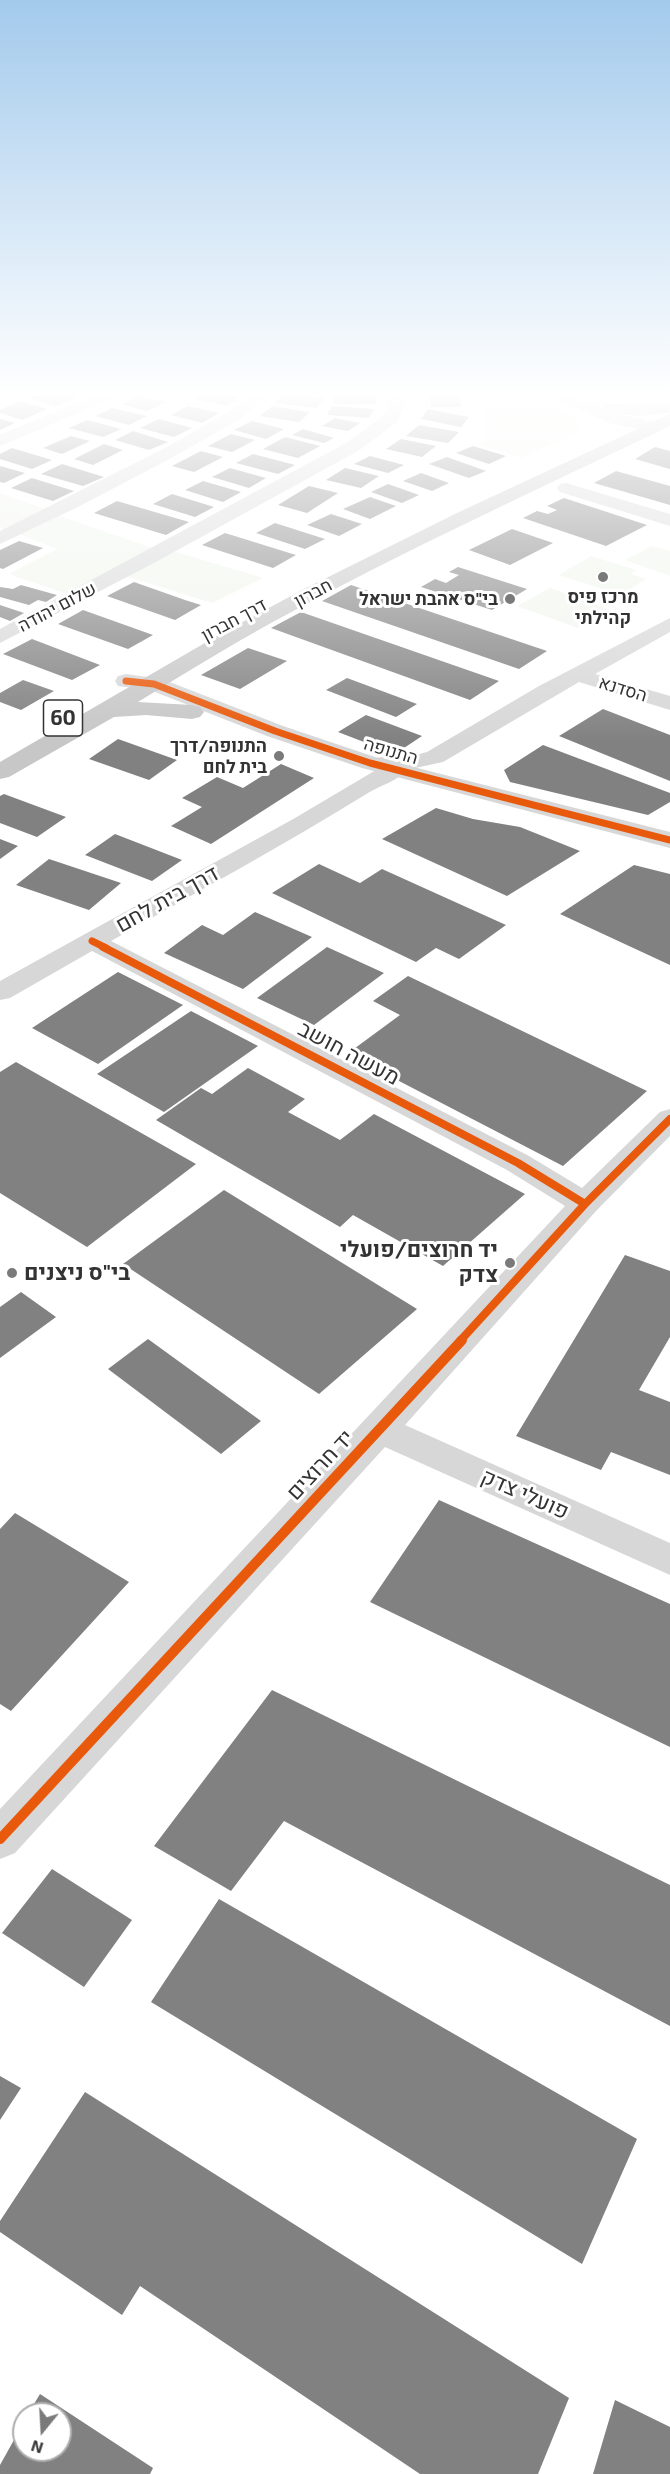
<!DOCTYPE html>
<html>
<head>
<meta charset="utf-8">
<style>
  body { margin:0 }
  #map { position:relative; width:670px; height:2474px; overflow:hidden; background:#fff; font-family:"Exo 2",sans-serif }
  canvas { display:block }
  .north { position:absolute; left:12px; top:2402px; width:60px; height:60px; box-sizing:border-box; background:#fff; border:2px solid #adadad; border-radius:50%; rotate:198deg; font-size:16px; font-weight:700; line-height:24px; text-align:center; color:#333 }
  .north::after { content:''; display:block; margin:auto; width:21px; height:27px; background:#7a7a7a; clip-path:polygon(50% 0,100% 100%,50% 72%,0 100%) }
</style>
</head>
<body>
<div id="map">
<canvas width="670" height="2474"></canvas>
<div class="north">N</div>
</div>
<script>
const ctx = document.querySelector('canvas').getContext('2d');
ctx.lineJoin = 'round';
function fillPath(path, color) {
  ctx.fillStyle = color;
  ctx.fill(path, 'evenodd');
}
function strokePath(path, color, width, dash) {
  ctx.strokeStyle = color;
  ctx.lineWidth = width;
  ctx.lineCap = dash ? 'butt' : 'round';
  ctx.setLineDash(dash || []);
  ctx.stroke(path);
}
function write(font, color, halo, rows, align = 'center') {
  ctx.font = font + ' "Exo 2",Heebo,sans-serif';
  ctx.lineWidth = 6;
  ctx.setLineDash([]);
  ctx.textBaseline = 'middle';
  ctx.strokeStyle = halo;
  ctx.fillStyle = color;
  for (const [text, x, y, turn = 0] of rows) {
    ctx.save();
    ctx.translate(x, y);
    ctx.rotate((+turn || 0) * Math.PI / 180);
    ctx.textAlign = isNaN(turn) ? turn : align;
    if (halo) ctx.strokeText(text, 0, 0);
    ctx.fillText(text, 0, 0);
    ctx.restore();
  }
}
const green = new Path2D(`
  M473,396H538L577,418L580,423L581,428L572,435L522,458L480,445C492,427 485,411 473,396Z
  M0,493L51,511L7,530L0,528Z
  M57,515L155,549L70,595L9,574L57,549L17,533Z
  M652,546L670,551V576L625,560Z
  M166,549L263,578L212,603L119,574Z
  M591,556L636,570L631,574L646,579L621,595L559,575Z
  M550,588L611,610L578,628L517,606Z`);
const building = new Path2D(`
  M34,396H72L77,397L56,406L28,398Z
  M138,396H139L165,402L147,411L121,404Z
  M201,396H233L240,397L226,406L195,399Z
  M281,396H301L324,398L317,408L275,403Z
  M334,396H376L377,404H334Z
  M430,396H460L461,407H431Z
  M20,401L47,409L22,420L0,413V410Z
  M188,406L219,413L202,423L171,415Z
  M272,406L310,412L299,422L260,416Z
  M332,406L374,409L369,418L327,415Z
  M112,408L147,416L129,425L95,416Z
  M428,409L469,417L461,427L421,419Z
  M335,418L360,423L348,431L322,426Z
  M0,419L15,423L0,430Z
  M159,419L192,428L174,437L140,428Z
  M87,420L121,429L103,437L69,428Z
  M252,421L284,429L266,439L234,430Z
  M419,425L459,432L448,443L406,436Z
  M303,429L334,438L324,443L292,435Z
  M133,431L168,442L149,450L115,440Z
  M231,434L255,440L232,452L208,446Z
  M71,436L90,441L62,454L43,448Z
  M285,437L320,446L298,458L263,449Z
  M401,439L436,446L422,457L386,449Z
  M104,444L123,450L93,465L74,459Z
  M473,446L506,456L489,464L456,453Z
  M655,447L670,451V469L635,459Z
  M12,448L52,460L32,469L0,459V454Z
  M201,451L223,457L194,472L172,466Z
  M253,454L295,465L278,474L236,463Z
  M370,456L404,465L388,473L354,464Z
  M447,457L486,471L469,478L429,464Z
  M62,464L104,477L83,486L41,474Z
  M0,466L25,473L4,483L0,482Z
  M230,468L266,478L249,488L212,477Z
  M345,468L379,476L361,488L326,480Z
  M616,471L670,486V505L594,483Z
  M421,473L449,483L432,491L403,481Z
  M32,478L74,491L53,501L11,488Z
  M203,481L241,492L223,502L185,490Z
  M388,484L419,495L402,503L371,492Z
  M309,486L338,493L307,513L278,505Z
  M172,494L214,507L195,517L153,504Z
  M370,497L396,506L370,519L343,509Z
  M564,498L647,525L606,546L523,518L537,511L548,514L557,510L547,506Z
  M117,501L189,522L166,535L94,513Z
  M331,514L362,524L339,536L307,525Z
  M275,523L325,539L305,549L256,533Z
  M512,529L553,543L510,565L469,550Z
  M225,533L296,555L273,568L202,545Z
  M19,541L43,548L3,569L0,568V550Z
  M458,567L527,589L492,610L421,587L435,579L446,583L459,575L449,572Z
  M134,582L185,600L201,605L175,620L107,596Z
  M21,585L57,595L46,602L38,600L29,605L0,597V587L13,589Z
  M351,585L547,651L519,669L322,601Z
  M0,605L24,613L10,621L0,617Z
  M83,610L153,635L128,649L58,624Z
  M301,612L499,681L470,700L271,628Z
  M32,639L100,665L72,680L3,654Z
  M248,648L287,661L240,689L201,675Z
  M347,678L417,704L396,717L326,690Z
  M23,680L54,691L21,710L0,702V693Z
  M603,709L670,735V781L559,736Z
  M366,715L422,736L395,754L338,732Z
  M118,739L177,760L149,780L89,759Z
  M543,745L670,793V802L648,815L510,782L504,770Z
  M281,764L314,778L211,844L171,826L202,807L182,798L217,777L243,788Z
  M4,794L66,817L37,837L0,823V796Z
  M436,808L473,819L520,827L580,851L507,896L382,839Z
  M115,834L182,860L152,881L85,855Z
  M0,839L18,846L0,859Z
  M49,859L121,883L89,910L16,885Z
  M319,864L360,883L382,869L506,925L459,959L436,948L416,962L272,893Z
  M634,865L670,874V965L560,914Z
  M255,912L312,937L243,989L164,953L202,925L223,935Z
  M327,947L384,973L314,1025L257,998Z
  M118,972L183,1005L98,1064L32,1028Z
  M408,976L647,1091L563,1166L347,1054L400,1015L373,1001Z
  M191,1011L258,1046L164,1112L97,1074Z
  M16,1062L196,1164L87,1247L0,1193V1072Z
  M248,1068L305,1099L288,1112L340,1140L374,1114L525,1194L443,1266L353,1215L340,1227L156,1120L201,1088L212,1094Z
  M224,1190L417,1309L319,1394L123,1264Z
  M625,1255L670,1271V1337L639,1390L670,1402V1475L611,1452L601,1470L516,1436Z
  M21,1292L56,1317L0,1358V1307Z
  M148,1339L261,1421L221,1454L108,1369Z
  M439,1500L670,1604V1747L370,1602Z
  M15,1513L129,1582L11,1711L0,1704V1529Z
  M272,1690L670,1885V2026L284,1821L231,1891L154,1846Z
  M52,1869L132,1920L84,1987L2,1933Z
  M219,1899L637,2139L582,2264L151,2002Z
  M0,2076L21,2088L0,2120Z
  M85,2092L569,2398L538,2474H420L140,2286L122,2315L0,2232V2221Z
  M40,2394L153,2468L150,2474H0V2465L24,2422V2450H60V2414H28Z
  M615,2400L670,2427V2474H593Z`);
const minor = new Path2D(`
  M92,396H113L111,399L0,446V435Z
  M249,396H266L242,418L175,456L80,506L0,544V531L163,449L230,411Z
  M387,396H403L404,408L397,422L358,451L152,564L0,643V629L346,443L384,415L388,408Z
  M553,396H575L621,415L658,423L660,427L652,432L610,423L555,399Z
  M566,483L670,514V526L560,492L557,488L560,484Z
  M670,618V632L595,674L670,696V710L579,682L443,762L406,770C400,780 379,786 368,793C284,845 197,892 111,941L529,1156L582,1188L660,1112L670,1109V1136L596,1211L405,1425L670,1543V1575L385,1447L15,1853L0,1859V1809L565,1206L507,1170L92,951L10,998L0,1000V981L295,818L376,770L365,768L362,763L365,758L412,756L427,752L539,686Z`);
const tertiary = new Path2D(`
  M126,674L162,679L283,726L378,758L670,832V848L362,768L267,736L150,690L118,686L115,681L118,676Z`);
const trunk = new Path2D(`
  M611,404L670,405V413L638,416L605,413L602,409L605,405Z
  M670,414V426C536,490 401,552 271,623C226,648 182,675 138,702L192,705L200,707L204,712L200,717L192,719L146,715L114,717L9,777L0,779V762L222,633L306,588L459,512Z`);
const cyclewayFar2 = new Path2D(`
  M126,681L154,684L275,731L370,763L670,840
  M92,941L106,948`);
const cyclewayFar1 = new Path2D(`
  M103,947L518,1163L585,1204
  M460,1341L585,1204L670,1119`);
const cycleway = new Path2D(`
  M0,1839L462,1340`);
const markers = [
  [603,577,6,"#7a7a7a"],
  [510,599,6,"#7a7a7a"],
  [279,756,6,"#7a7a7a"],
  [510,1263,6,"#7a7a7a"],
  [12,1273,6,"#7a7a7a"]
];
const farStreetnames = [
  ["חברון",313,593,-28],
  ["שלום יהודה",57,607,-28],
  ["דרך חברון",234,620,-28],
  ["הסדנא",623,689,17],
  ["התנופה",391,751,16]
];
const farPoinames = [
  ["מרכז פיס",603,597,"center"],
  ["קהילתי",603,618,"center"],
  ["בי\"ס אהבת ישראל",498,599],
  ["התנופה/דרך",267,746],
  ["בית לחם",267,767]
];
const shields = [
  [63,718,39]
];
const shieldNames = [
  ["60",63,718]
];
const streetNames = [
  ["דרך בית לחם",167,899,-29],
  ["מעשה חושב",349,1053,28],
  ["יד חרוצים",320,1465,-47],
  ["פועלי צדק",525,1494,24]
];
const poiNames = [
  ["יד חרוצים/פועלי",498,1250],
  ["צדק",498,1275],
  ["בי\"ס ניצנים",24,1273,"left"]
];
fillPath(green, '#f1f5ed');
fillPath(building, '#818181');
fillPath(minor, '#d7d7d7');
fillPath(tertiary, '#d7d7d7');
fillPath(trunk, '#c7c7c7');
strokePath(cyclewayFar2, '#e8590c', 7);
strokePath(cyclewayFar1, '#e8590c', 8);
strokePath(cycleway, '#e8590c', 10);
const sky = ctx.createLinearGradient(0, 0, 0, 742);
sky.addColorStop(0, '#a3caec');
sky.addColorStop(0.53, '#fff');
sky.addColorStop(1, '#ffffff00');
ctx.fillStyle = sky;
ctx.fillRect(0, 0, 670, 742);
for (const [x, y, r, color] of markers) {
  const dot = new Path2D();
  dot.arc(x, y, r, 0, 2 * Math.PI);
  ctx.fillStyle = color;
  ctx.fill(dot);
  strokePath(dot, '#fff', 2);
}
write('18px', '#333', '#fff', farStreetnames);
write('bold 18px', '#333', '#fff', farPoinames, 'right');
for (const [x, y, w] of shields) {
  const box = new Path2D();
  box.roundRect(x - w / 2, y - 18, w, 36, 4.5);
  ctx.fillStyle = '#fff';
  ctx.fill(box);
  strokePath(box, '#333', 1.5);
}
write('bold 21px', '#333', null, shieldNames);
write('22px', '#333', '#fff', streetNames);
write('bold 22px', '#333', '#fff', poiNames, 'right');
</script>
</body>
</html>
